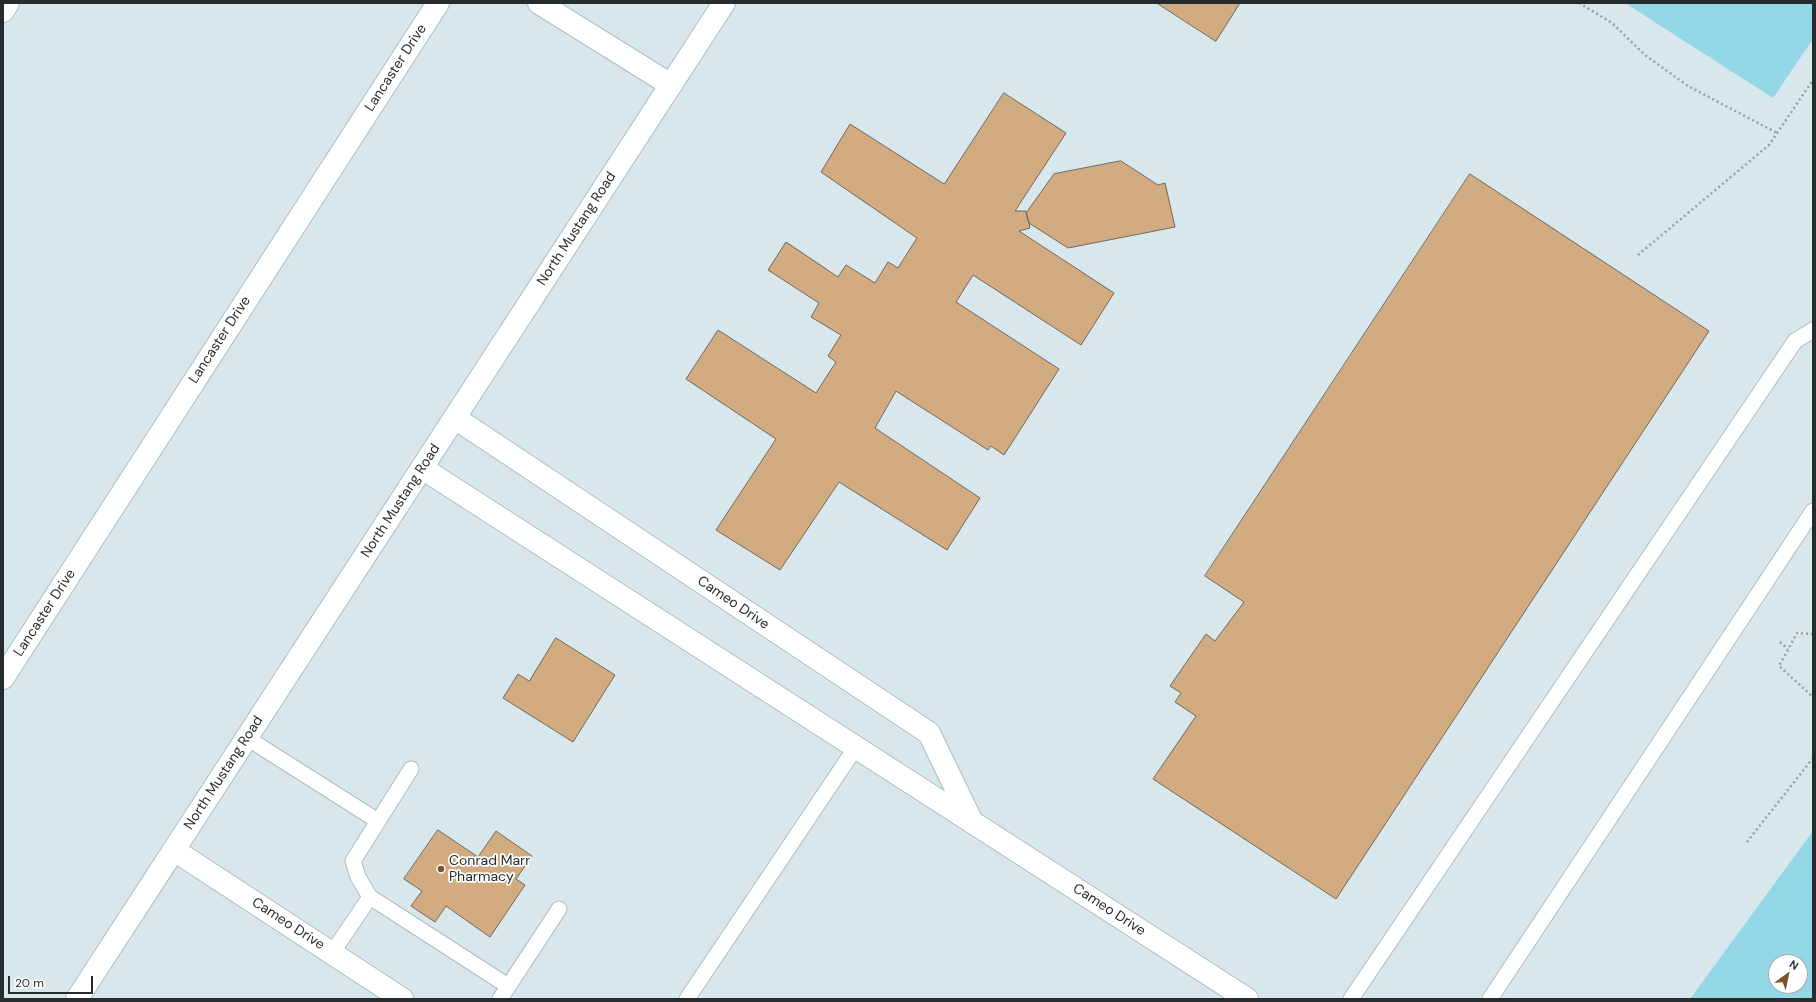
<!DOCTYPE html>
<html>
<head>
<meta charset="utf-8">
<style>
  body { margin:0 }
  #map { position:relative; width:1816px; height:1002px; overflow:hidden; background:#d7e7eb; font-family:"DM Sans",sans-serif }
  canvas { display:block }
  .frame { position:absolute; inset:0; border:4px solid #262c2d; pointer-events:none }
  .north { position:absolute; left:1768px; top:954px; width:40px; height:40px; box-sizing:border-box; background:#fff; border:1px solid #a8abab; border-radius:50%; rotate:33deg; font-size:11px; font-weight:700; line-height:16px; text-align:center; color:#262c2d }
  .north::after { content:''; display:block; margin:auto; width:14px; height:18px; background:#78552d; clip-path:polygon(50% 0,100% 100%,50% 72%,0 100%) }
  .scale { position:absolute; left:8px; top:976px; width:85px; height:18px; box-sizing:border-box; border:2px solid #262c2d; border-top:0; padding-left:5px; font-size:12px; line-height:14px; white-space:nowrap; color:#262c2d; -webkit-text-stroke:3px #fff; paint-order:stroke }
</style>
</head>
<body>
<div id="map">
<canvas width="1816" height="1002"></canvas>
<div class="frame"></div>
<div class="north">N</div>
<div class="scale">20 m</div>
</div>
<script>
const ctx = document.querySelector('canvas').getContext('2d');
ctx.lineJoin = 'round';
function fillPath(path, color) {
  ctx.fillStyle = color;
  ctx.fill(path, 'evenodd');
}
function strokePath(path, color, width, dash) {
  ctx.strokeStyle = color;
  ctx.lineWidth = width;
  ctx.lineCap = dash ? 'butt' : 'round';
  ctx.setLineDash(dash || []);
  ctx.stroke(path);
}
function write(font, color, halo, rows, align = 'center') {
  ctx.font = font + ' "DM Sans",sans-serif';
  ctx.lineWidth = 3.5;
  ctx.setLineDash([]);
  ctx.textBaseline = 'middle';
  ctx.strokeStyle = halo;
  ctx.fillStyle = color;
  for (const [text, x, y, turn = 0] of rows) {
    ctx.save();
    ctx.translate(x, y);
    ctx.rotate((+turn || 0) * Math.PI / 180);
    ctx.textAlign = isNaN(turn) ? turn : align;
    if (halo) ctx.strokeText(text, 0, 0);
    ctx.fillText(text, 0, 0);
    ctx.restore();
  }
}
const green = new Path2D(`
  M1625,3H1813V39L1773,98Z
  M1813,831V999H1690ZM1776,962H1800V986H1776Z`);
const building = new Path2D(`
  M1157,3H1240L1216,41Z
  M1004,93L1066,133L1015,211H1026L1029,223L1030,228L1019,231L1114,293L1081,345L973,275L956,302L1059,369L1004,455L991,446L988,450L896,391L875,428L980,498L947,550L839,482L780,570L716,530L776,439L686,379L718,330L816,393L836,362L828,356L841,335L811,317L819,303L768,270L786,242L838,277L846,265L875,283L888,262L898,268L917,238L821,172L850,124L944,184Z
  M1121,161L1158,185L1165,183L1175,227L1068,248L1029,223L1026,213L1054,174Z
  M1470,174L1709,331L1336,899L1153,779L1196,716L1175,702L1181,693L1170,686L1206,634L1215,641L1244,602L1205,576Z
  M556,638L615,675L573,742L503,698L518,674L529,681Z
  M438,830L478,857L496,831L532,856L516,879L525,885L490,937L446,906L435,922L411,906L422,891L404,879Z`);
const path = new Path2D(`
  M1579,3L1612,23L1645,55L1688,86L1777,133
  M1638,255L1769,145L1813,80
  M1813,634L1797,633L1779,666L1813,697
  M1780,642L1788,649
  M1747,842L1813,758`);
const service = new Path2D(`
  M247,738L378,821
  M411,769L353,861L358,877L370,897L508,986
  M332,953L370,897
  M500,999L559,909
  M687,999L856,747
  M1351,999L1795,341L1813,330
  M1490,999L1813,511`);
const minor = new Path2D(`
  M539,3L671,85
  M3,11L8,3
  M455,418L929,733L972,822
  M422,468L1247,999
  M3,678L438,3
  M174,850L402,999`);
const secondary = new Path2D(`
  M77,999L724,3`);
const markers = [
  [441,869,4,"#78552d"]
];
const streetNames = [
  ["Lancaster Drive",396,68,-57],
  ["North Mustang Road",577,229,-57],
  ["Lancaster Drive",220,340,-57],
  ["North Mustang Road",401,501,-57],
  ["Cameo Drive",733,603,34],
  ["Lancaster Drive",45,613,-57],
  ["North Mustang Road",224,773,-57],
  ["Cameo Drive",1109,910,33],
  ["Cameo Drive",288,924,33]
];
const poiNames = [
  ["Conrad Marr",449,861],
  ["Pharmacy",449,877]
];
fillPath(green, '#94d7e6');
fillPath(building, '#d3ab80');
strokePath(building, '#70675e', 1);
strokePath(service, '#adbdc1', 17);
strokePath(minor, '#adbdc1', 24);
strokePath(secondary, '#adbdc1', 24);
strokePath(path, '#95a1a4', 2.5, [2, 3]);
strokePath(service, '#fff', 15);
strokePath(minor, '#fff', 22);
strokePath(secondary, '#fff', 22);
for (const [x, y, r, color] of markers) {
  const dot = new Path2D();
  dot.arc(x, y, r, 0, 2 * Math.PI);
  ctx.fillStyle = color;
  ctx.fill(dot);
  strokePath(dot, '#fff', 1.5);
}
write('14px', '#262c2d', '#fff', streetNames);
write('14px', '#262c2d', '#fff', poiNames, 'left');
</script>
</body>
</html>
